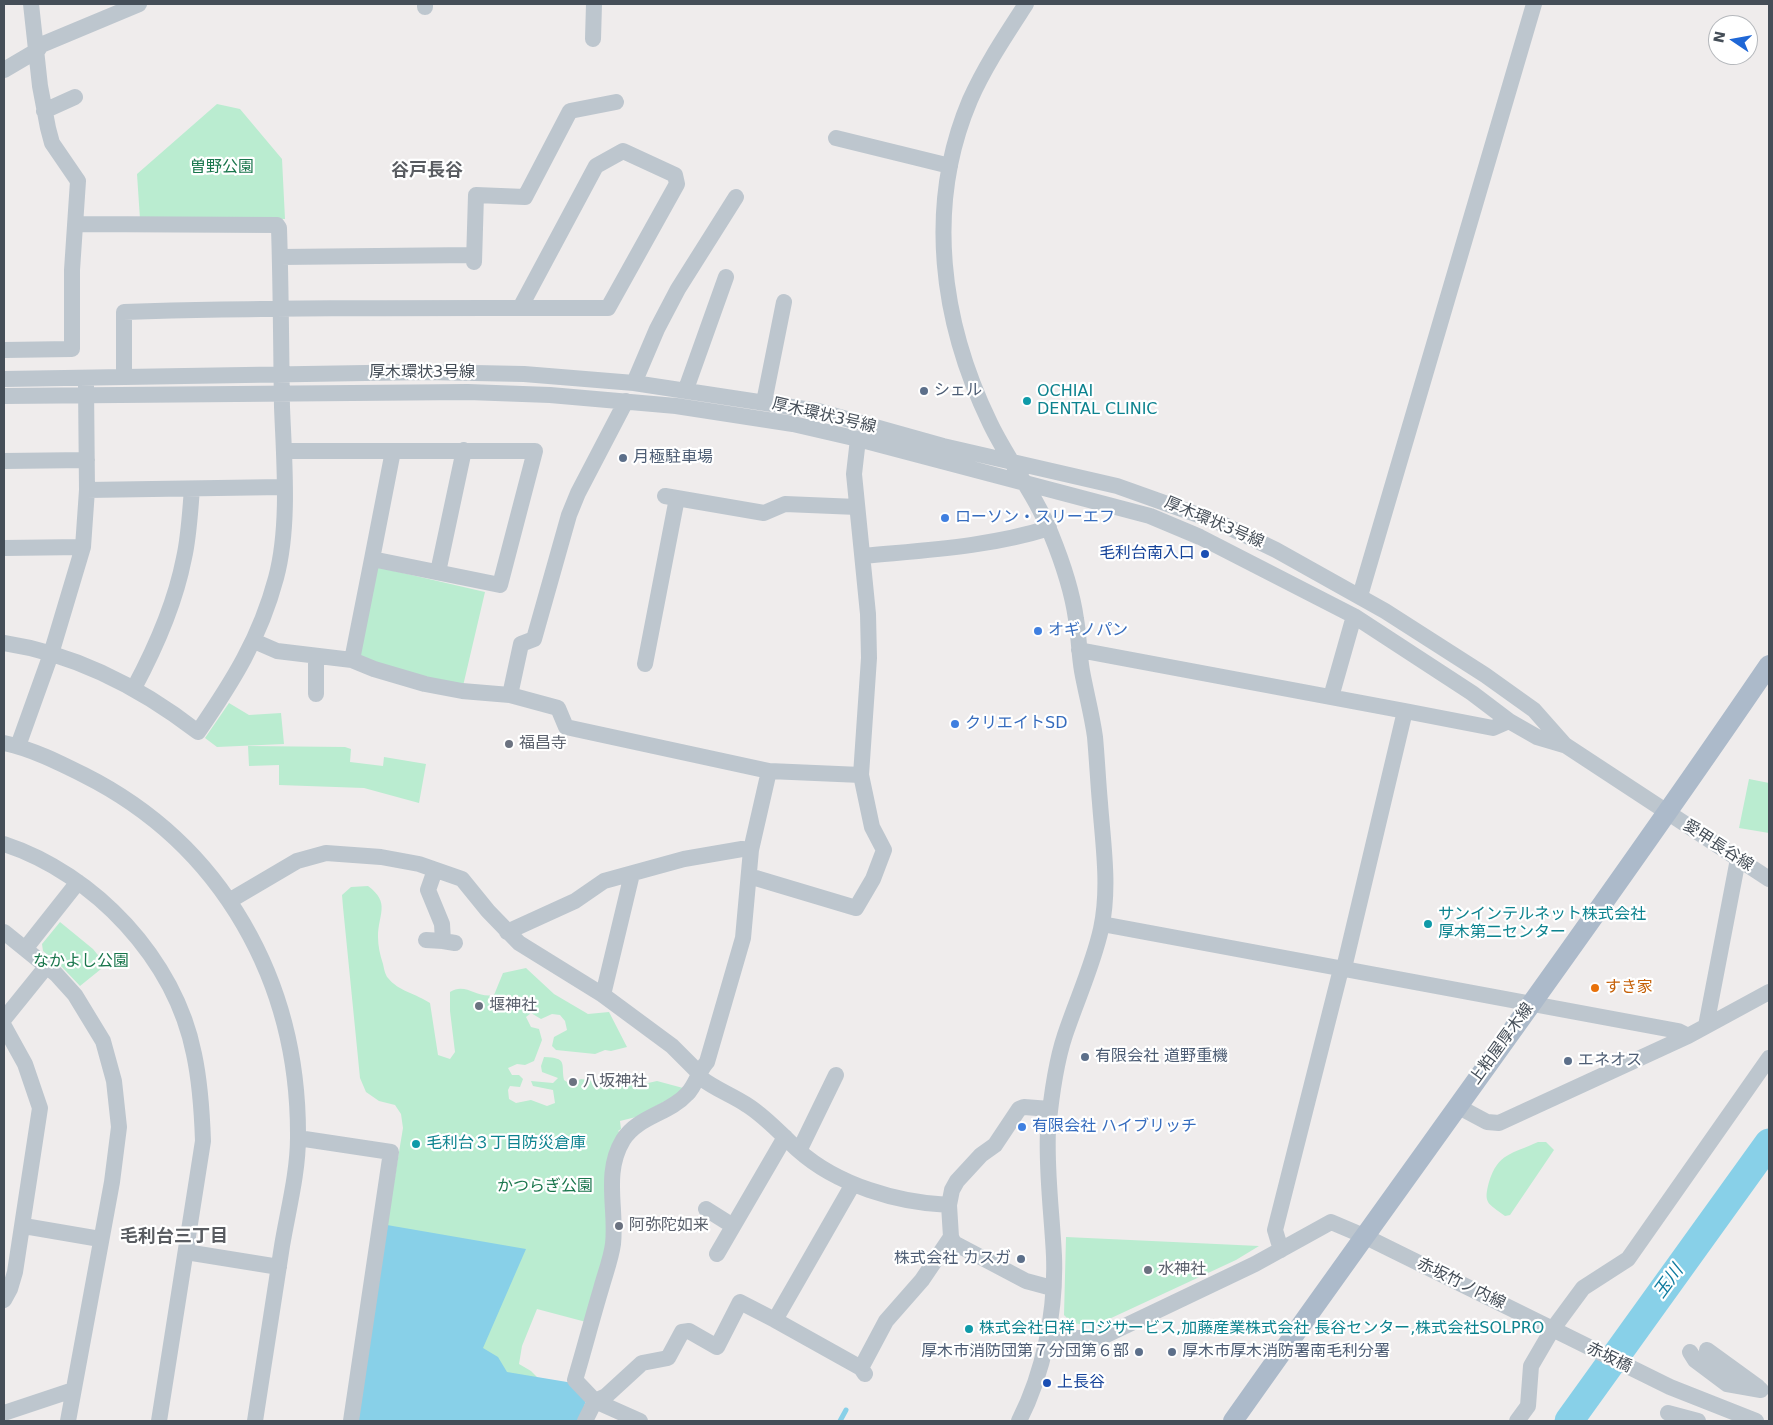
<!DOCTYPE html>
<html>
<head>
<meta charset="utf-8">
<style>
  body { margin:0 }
  #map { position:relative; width:1773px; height:1425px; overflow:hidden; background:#efecec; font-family:"DejaVu Sans",sans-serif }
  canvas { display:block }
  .frame { position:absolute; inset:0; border:5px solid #454e58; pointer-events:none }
  .north { position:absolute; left:1708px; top:15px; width:50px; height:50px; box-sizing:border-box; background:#fff; border:1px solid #b5b8bc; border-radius:50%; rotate:282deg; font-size:14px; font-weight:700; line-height:20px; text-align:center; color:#454e58 }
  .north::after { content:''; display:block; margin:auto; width:18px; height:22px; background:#1f67d6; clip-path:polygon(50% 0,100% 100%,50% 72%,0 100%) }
</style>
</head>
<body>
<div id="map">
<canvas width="1773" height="1425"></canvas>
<div class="frame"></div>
<div class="north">N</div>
</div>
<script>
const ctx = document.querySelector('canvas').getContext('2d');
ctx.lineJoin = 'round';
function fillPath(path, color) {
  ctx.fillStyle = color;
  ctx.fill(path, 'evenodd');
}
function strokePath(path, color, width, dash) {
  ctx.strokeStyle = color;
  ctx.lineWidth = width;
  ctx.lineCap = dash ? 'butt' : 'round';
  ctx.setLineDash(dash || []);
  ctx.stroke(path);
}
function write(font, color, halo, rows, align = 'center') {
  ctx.font = font + ' "DejaVu Sans","Noto Sans JP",sans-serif';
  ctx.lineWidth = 4.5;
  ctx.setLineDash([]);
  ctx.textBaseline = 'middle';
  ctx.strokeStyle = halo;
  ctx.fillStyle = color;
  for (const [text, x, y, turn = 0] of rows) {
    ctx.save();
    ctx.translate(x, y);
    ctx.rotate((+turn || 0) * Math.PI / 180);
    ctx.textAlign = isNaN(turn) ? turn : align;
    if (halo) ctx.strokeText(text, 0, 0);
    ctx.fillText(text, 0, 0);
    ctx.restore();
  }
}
const green = new Path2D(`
  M217,104L240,109L282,159L285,219H140L137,174Z
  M377,567L485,592L463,686L357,659Z
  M229,703L249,715L281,713L284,744L217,747L205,738Z
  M248,746L345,747L351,749L350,762L383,766L384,757L426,764L419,803L364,788L279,785V765L249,766Z
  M1749,779L1769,783V833L1739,828Z
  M368,886C391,903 378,914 378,937C378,946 380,955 383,964C384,968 385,975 388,978C398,991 417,994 430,1003L438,1055L450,1059L455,1052L450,1011V992C466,982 477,999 494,995L503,973L526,968L554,994L588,1014L609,1012L627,1047L611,1051L605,1050L595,1054L556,1050L552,1046L554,1037L567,1030L565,1021L560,1015L552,1014L541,1019L531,1013L526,1017L531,1027L539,1029L542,1040L534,1061L525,1065L517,1064L508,1068L512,1075H519L523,1079L520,1087L510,1086L508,1090L509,1099L516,1103L531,1100L547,1106L555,1103L553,1090L533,1086L531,1081L553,1083L558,1078L542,1072L541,1066L544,1057C568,1058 561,1063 564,1080L570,1084L581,1079L607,1083H648L657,1081L683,1088L680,1093L636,1117L620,1121L621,1129L618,1131L621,1133L608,1244L586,1322L537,1309L522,1346L519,1364L531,1371L538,1378L501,1390L388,1229L387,1224L403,1128L401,1114L395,1105L379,1101L366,1092L360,1078L343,907L342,895L351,887Z
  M60,922L93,949L106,965L80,986L62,967L43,951L42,944Z
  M1538,1142H1546L1554,1150L1510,1215L1505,1216C1488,1203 1483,1204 1489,1182C1498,1153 1512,1154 1538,1142Z
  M1066,1237L1259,1246L1236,1260L1094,1326L1072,1323L1064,1315Z`);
const water = new Path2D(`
  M387,1225L526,1249L483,1348L498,1357L507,1372L573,1383L586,1400L580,1421H356Z`);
const stream = new Path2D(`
  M840,1421L846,1410`);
const river = new Path2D(`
  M1569,1421L1769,1143`);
const minor = new Path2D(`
  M425,7V4
  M593,39L594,4
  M4,70L38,50L41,45L139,4
  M44,111L75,97
  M836,138L950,166
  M280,257L474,255
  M474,262L476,195L525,197L570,111L616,102
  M4,350L72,349V270L78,181L52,143L48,128L40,86L31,4
  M124,377V312C285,307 446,308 608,308L677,184L675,175L623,151L596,166L520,308
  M4,379L426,372L524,374L634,383L818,411L943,446L1117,486L1218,522L1276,550L1385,611L1485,675L1534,710L1565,745L1769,879
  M634,383L657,329L678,289L736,197
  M686,389L726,277
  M4,396L468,392L550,395L676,406L793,424L858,439L1150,516L1200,537L1354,616L1472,693L1509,721L1537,737L1564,745
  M764,402L784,302
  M284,451H535L500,585L372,559L352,660
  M4,461L87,460
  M87,490L283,487
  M665,496L764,513L785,504L857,507
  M4,548L83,547
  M863,556C925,550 989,547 1049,528
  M372,559L393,451
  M438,572L464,450
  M1360,596L1534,4
  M254,641L277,651L352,660L374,669L425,684L462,691L510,695L558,708L566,727L769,771
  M4,643C76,654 141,688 198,732C233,681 260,638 276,578C290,526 284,460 282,407C281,348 281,288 279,228L277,225L76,224
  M1079,650L1405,711
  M645,664L677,498
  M134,688C156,647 175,604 184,558C189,536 190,512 192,489
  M316,694V656
  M510,695L521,644L534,639L569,515L578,493L626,401
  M1331,697L1354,616
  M4,743C32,749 58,762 84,775C223,845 299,982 298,1137C298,1173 288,1210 282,1246C273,1305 264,1363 255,1421
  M18,746L51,654L83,547L87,490L86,385
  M4,844C95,874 175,959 194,1054C200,1082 202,1112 203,1141L159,1421
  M435,870L428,890L442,924L443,941L455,943
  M749,876L856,908L873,879L884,850L872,827L861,775
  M229,901L297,861L326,853L381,857L419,864L462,879L488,911L519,943L603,995L672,1046L698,1072L701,1078C715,1089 732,1095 747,1105C766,1117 782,1135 798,1150C837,1185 898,1203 949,1205L952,1190L957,1181L981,1155L995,1145L1019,1109L1024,1107L1050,1109
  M1102,924L1678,1031L1688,1036
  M4,932L56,974L75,995L103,1041L114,1081L119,1127L112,1182L68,1421
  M507,932L575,901L604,881L684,859L742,849L751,850
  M426,940L443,941
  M25,949L78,882
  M603,995L632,874
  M4,1019L46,967
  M4,1026L25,1064L40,1108L15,1272L10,1289L4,1300
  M1706,1026L1738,859
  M1457,1106L1487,1122L1499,1123L1688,1036L1769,992
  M298,1138L391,1152L351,1421
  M799,1151L836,1075
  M853,1184L775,1320L861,1368L865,1374
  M949,1205L951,1237L954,1243L1026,1281L1052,1288
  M706,1209L733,1226
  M24,1226L100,1239
  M1281,1250L1275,1230L1340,973L1344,968L1405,711L1493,728L1509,721
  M186,1252L279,1267
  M717,1254L785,1137
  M1048,1334L1086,1339L1102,1337L1255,1264L1331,1222L1364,1236L1670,1387L1756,1421
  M1707,1350L1758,1387
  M1690,1352L1695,1360L1727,1384L1761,1390
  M861,1368L886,1321L922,1280L951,1237
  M4,1413L73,1390
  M1668,1413L1698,1421
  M585,1421L595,1401L606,1396L642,1363L668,1358L682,1332L689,1331L717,1347L740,1302L775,1320
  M640,1421L595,1401L575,1380C584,1350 592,1319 601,1289C605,1274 611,1259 613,1244C617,1209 603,1173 623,1140C638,1116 669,1114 687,1094C696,1085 698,1072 707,1062L743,938L751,850L769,771L861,775L869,658L868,614L854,474L858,439
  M1019,1421C1044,1372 1056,1311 1054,1256C1052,1214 1046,1172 1048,1130C1051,1098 1055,1065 1065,1035C1077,999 1093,965 1101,929C1110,888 1103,844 1100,803C1098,781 1097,759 1095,737C1092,715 1086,693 1082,671C1079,654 1079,636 1076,619C1072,590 1062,561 1051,534C1036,495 1008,461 990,423C941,322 925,206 970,100C985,66 1006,35 1026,4
  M1517,1421L1528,1406L1531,1366L1552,1330L1583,1288L1628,1259L1769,1058`);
const major = new Path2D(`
  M1233,1421C1411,1169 1595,920 1769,665`);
const markers = [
  [924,391,5,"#5c6f8a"],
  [1027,401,5,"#0f9aa8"],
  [623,458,5,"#5c6f8a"],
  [945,518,5,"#3f7fe0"],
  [1205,554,5,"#1a4fb4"],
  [1038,631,5,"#3f7fe0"],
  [955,724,5,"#3f7fe0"],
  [509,744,5,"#6b7280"],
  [1428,924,5,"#0f9aa8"],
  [1595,988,5,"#e8710a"],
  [479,1006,5,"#6b7280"],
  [1085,1057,5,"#5c6f8a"],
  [1568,1061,5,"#5c6f8a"],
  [573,1082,5,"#6b7280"],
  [1022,1127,5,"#3f7fe0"],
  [416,1144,5,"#0f9aa8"],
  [619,1226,5,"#6b7280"],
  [1021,1259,5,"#5c6f8a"],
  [1148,1270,5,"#6b7280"],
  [969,1329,5,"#0f9aa8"],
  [1139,1352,5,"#5c6f8a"],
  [1172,1352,5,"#5c6f8a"],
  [1047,1383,5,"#1a4fb4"]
];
const parkNames = [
  ["曽野公園",222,168],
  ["なかよし公園",81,962],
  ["かつらぎ公園",545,1187]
];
const streetNames = [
  ["厚木環状3号線",422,373],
  ["厚木環状3号線",824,416,13],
  ["厚木環状3号線",1214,523,23],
  ["愛甲長谷線",1718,846,33],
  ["上粕屋厚木線",1502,1044,-54],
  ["赤坂竹ノ内線",1461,1284,26],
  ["赤坂橋",1609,1358,26]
];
const serviceNames = [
  ["シェル",934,391],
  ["月極駐車場",633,458],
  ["有限会社 道野重機",1095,1057],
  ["エネオス",1578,1061],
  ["株式会社 カスガ",1011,1259,"right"],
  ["厚木市消防団第７分団第６部",1129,1352,"right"],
  ["厚木市厚木消防署南毛利分署",1182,1352]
];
const cultureNames = [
  ["OCHIAI",1037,392],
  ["DENTAL CLINIC",1037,410],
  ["サンインテルネット株式会社",1438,915],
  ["厚木第二センター",1438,933],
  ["毛利台３丁目防災倉庫",426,1144],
  ["株式会社日祥 ロジサービス,加藤産業株式会社 長谷センター,株式会社SOLPRO",979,1329]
];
const shopNames = [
  ["ローソン・スリーエフ",955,518],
  ["オギノパン",1048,631],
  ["クリエイトSD",965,724],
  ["有限会社 ハイブリッチ",1032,1127]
];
const transitNames = [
  ["毛利台南入口",1195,554],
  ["上長谷",1057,1383,"left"]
];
const worshipNames = [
  ["福昌寺",519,744],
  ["堰神社",489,1006],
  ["八坂神社",583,1082],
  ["阿弥陀如来",629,1226],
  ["水神社",1158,1270]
];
const foodNames = [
  ["すき家",1605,988]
];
const neighbourhoodNames = [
  ["谷戸長谷",427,171],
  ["毛利台三丁目",174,1237]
];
const waterNames = [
  ["玉川",1669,1282,-54]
];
fillPath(green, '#baecd0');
fillPath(water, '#88d0e8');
strokePath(stream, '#88d0e8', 5);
strokePath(river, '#88d0e8', 29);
strokePath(minor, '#bdc6ce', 16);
strokePath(major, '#acbaca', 20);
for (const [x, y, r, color] of markers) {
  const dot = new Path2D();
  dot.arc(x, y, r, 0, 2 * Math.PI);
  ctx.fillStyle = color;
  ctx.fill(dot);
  strokePath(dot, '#fff', 2);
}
write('16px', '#19764c', '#fff', parkNames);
write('16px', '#454e58', '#fff', streetNames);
write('16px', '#4e5e75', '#fff', serviceNames, 'left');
write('16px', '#0d838f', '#fff', cultureNames, 'left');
write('16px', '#366cbe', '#fff', shopNames, 'left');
write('16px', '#164399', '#fff', transitNames, 'right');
write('16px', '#5b616d', '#fff', worshipNames, 'left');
write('16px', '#c56008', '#fff', foodNames, 'left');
write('bold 18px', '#595c61', '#fff', neighbourhoodNames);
write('italic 18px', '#117ca0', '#fff', waterNames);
</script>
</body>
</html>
